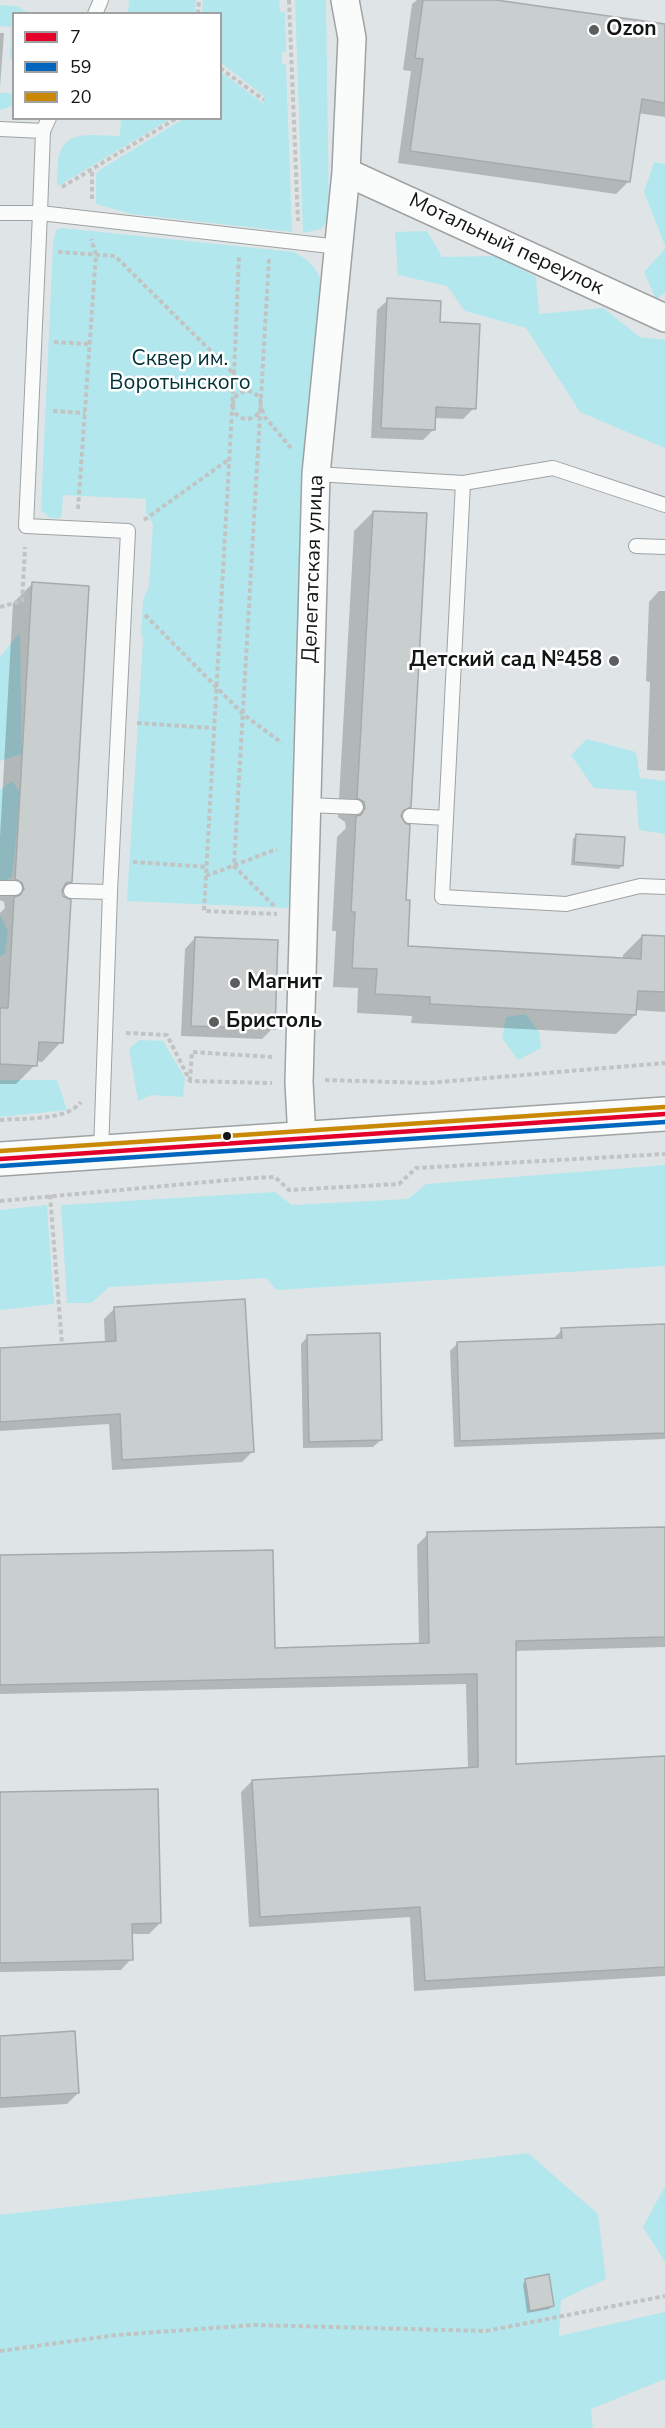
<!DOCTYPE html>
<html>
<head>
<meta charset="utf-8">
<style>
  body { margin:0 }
  #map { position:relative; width:665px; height:2428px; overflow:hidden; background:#dfe5e6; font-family:"Nunito Sans",sans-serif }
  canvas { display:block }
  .legend { position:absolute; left:12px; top:12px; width:210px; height:108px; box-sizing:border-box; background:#fff; border:2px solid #a0a2a2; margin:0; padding:8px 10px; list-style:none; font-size:18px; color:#121616 }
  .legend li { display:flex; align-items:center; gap:12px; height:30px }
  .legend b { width:30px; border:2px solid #a0a2a2 }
</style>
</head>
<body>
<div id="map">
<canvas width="665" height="2428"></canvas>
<ul class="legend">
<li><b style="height:8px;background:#e4002b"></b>7</li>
<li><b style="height:8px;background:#0065bd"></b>59</li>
<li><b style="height:8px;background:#c98904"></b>20</li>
</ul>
</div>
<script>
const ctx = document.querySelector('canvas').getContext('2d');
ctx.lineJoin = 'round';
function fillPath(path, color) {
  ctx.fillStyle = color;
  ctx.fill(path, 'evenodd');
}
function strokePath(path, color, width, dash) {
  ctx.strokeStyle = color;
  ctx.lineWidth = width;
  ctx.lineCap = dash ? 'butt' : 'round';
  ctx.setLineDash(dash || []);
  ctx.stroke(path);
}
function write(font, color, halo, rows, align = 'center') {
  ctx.font = font + ' "Nunito Sans",sans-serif';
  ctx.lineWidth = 5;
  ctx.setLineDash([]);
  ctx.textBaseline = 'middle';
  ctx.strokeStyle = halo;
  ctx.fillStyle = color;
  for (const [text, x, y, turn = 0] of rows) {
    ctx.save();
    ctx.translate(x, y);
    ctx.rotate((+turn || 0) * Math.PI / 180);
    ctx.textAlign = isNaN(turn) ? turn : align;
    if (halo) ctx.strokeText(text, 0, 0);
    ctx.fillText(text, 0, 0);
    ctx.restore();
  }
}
const green = new Path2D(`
  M129,0H196L195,13H128Z
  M203,0H279L280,12H285L286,52L282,53V64H286L292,232L132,214L96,204V175L98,171L183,119L220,118L221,72L264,104V96L221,63L220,14L202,13Z
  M295,0H326L329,219L321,229L303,233Z
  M0,5L17,6L29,13L14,14L13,59L10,58L11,27L0,26Z
  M0,93H13V106L0,110Z
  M121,119H170L58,186C56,178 58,170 58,162C61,127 95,136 120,136Z
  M654,162L665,164V246L644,192Z
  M62,228L294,252C307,259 316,266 321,281L302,490L291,902L287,908L127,901L143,639L141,636L143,600L149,586L153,524L146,513V499L63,495L62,513L60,518H50L41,510L53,244L56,230Z
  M427,231L442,257L497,256L536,277L539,314L603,308L640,337L665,340V448L580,412L526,328L465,311L447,286L398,275L395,232Z
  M665,249V293L656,299L644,272Z
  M20,632L22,754L0,761V657Z
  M587,739L636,752L640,778L665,781V834L639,830L636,791L594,788L571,755Z
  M12,781L21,793L12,877L0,883V790Z
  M0,915L8,931L5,954L0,956Z
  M526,1014L539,1032L541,1048L518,1060L502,1038L506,1017Z
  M139,1040L163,1041L185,1078L183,1097L151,1095L138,1101L129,1049Z
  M0,1080H57L67,1110L0,1117Z
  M665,1165V1266L276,1290L266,1278L109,1287L91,1303H67L61,1205L275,1192L292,1205L408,1199L426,1184Z
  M47,1205L54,1304L0,1310V1210Z
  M528,2153L598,2214L606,2279L561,2300L559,2336L665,2312V2379L591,2409L593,2428H0V2215Z
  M665,2186V2262L643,2227Z`);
const shadow = new Path2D(`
  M417,0H485L665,26V117L638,113L629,181L616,194L398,163L411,71L403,70L412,4Z
  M0,33H4L0,87Z
  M388,300L439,324L474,408L463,419L434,418V429L423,440L371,438L377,310Z
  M373,512L409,806L399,816L407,947L623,959V955L642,936L665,937V1012L635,1010V1015L616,1034L411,1023L412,1016L357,1013L358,988L333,987L336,931H332L337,837L346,828L345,822L338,817L354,531Z
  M32,584L70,881L61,891V1042L42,1062L35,1061V1065L16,1084H0V913L5,908L4,902L0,900V837L13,603Z
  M659,591H665V771L647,770L650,682L646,681L649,602Z
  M577,835L622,865L619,869L571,865L573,839Z
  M195,938L273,1028L262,1039L181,1036L185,949Z
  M115,1308L253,1451L242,1462L112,1470L109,1424L0,1431V1350L105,1343L104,1319Z
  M665,1326V1439L454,1447L450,1351L457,1344L555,1340V1337L562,1330Z
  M308,1336L381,1440L373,1447L303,1448L301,1344Z
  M665,1528V1647L514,1651L515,1766L665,1757V1976L414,1991L410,1917L249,1927L241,1792L252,1781L468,1769L466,1684L0,1694V1556L274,1649L419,1645L417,1545L428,1534Z
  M0,1794L160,1923L149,1934H131V1959L121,1970L0,1972Z
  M0,2038L78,2093L67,2104L0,2108Z
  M526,2280L552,2306L549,2309L527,2313L523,2284Z`);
const building = new Path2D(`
  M423,0H496L665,24V103L642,99L630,182L410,151L423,59L415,58Z
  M387,298L441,301L440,322L480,324L476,409L436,407L435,430L381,428Z
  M373,511L427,513L411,807L403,811L401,816L405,823L410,825L406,900H410L408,946L641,959L642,935L665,936V992L638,991L636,1015L430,1004V997L375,994L377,969L352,968L355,912H351L356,816L361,815L365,808L364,802L357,798Z
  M32,582L89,586L72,882L66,883L62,890L63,896L71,900L63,1043L39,1042L37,1066L0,1064V1008H8L14,897L20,895L24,889L22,883L15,879Z
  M576,834L625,837L623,866L574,862Z
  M195,937L278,940L275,1029L191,1026Z
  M245,1299L254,1452L122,1460L120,1414L0,1422V1348L116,1341L114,1307Z
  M665,1324V1433L460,1441L457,1342L562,1338L561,1328Z
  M380,1333L382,1440L309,1442L307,1335Z
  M665,1527V1637L516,1641V1764L665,1756V1967L425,1981L420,1907L260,1917L252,1780L478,1767L477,1674L0,1685V1555L273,1550L275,1648L429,1643L427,1532Z
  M158,1789L161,1923L132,1924L133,1960L0,1963V1792Z
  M75,2031L79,2093L0,2098V2036Z
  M549,2274L554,2306L530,2311L525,2279Z`);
const path = new Path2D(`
  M289,0L298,221
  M198,14L199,0
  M220,68L264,100
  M62,187L177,118
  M92,199V170
  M58,252L115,256L234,374L204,911L277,914
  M269,259L234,866L276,908
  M54,342L90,344
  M234,374L239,256
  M233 405a14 14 0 1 1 28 0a14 14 0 1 1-28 0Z
  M262,409L264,416L291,448
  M53,411L85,413
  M78,509L96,254L91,239
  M144,520L228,460
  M0,607L22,601L25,547
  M145,615L244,715L282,743
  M137,723L214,728
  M133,862L207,867
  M206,876L277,849
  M126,1033L167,1035L190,1081L272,1083
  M325,1080L428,1083L665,1063
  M190,1081L192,1052L272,1057
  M0,1120C23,1118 67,1121 81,1102
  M50,1195L62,1344
  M0,1201L251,1178L275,1177L289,1190L399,1184L416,1168L665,1154
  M0,2351L116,2335L255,2325L486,2331L665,2296`);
const service = new Path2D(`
  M95,14L101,0
  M0,129L43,131
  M0,213H40L43,131L49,118
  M316,474L463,483L442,897L566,904L640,886L665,887
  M463,483L553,468L665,505
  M636,546L665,547
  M306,805L356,807
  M410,816L446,818
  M0,888H15
  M71,891L110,892
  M101,1152L110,892L128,531L26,526L40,213L339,247`);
const minor = new Path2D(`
  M346,172L665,318
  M302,1139L299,1082L316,474L346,172L352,38L345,0`);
const tertiary = new Path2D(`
  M0,1159L665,1114`);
const bus1 = new Path2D(`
  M0,1159L665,1114`);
const bus2 = new Path2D(`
  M1,1166L665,1122`);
const bus3 = new Path2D(`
  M0,1151L664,1107`);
const markers = [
  [594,30,6,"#5a5e5f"],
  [614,661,6,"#5a5e5f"],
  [235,983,6,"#5a5e5f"],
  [214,1022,6,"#5a5e5f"],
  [227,1136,5,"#121616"]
];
const poiNames = [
  ["Ozon",606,30],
  ["Детский сад №458",602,661,"right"],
  ["Магнит",247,983],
  ["Бристоль",226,1022]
];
const streetNames = [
  ["Мотальный переулок",506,245,25],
  ["Делегатская улица",314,569,-88]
];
const parkNames = [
  ["Сквер им.",180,360],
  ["Воротынского",180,384]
];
fillPath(green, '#b2e7ed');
fillPath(shadow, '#0003');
fillPath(building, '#c9cece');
strokePath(building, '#a5aaaa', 1.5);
strokePath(service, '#9ea2a3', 16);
strokePath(minor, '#9ea2a3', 30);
strokePath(tertiary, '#9ea2a3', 36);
strokePath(path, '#c2c4c4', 4, [4.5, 3]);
strokePath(service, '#fafbfb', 14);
strokePath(minor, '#fafbfb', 27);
strokePath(tertiary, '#fafbfb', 33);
strokePath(bus1, '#e4002b', 4.5);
strokePath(bus2, '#0065bd', 4.5);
strokePath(bus3, '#c98904', 4.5);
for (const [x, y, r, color] of markers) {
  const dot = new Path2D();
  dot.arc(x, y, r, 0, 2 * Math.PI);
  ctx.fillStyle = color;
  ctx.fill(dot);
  strokePath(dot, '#fff', 2);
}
write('bold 21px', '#121616', '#fff', poiNames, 'left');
write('21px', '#121616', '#fff', streetNames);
write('21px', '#003136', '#fff', parkNames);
</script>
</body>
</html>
